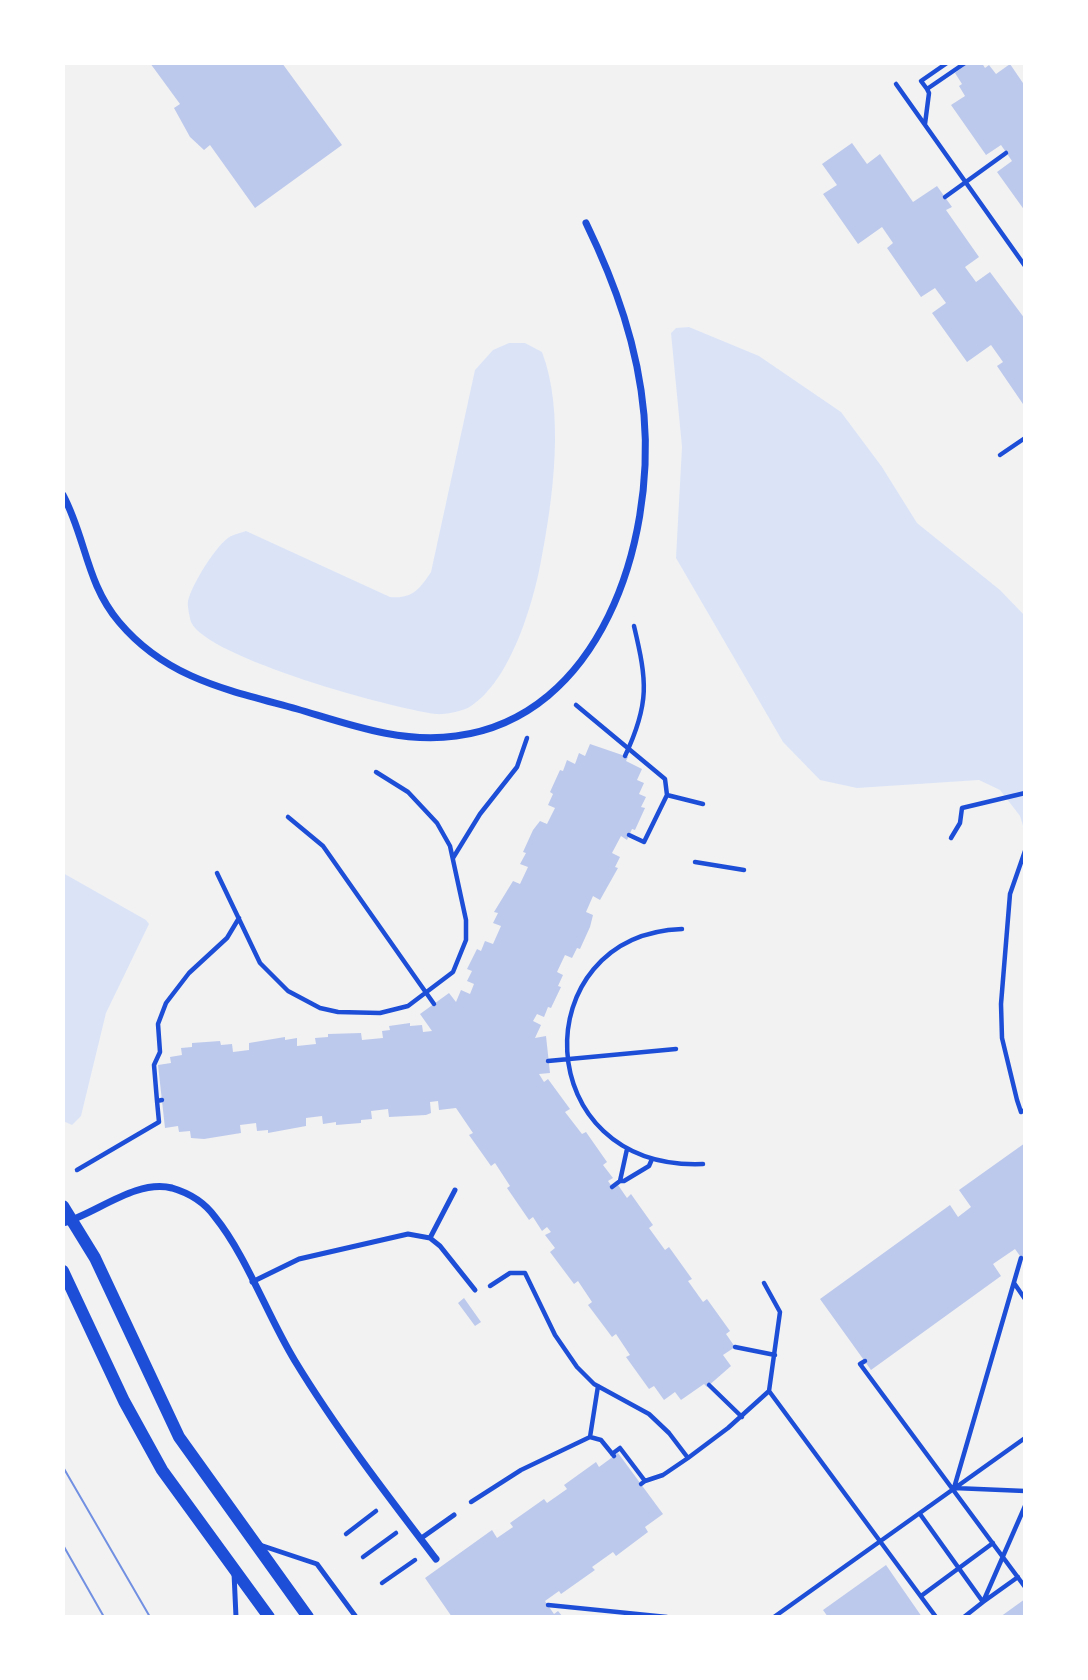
<!DOCTYPE html>
<html>
<head>
<meta charset="utf-8">
<style>
  body { margin:0 }
  #map { position:relative; width:1088px; height:1680px; overflow:hidden; background:#f2f2f2; font-family:"IBM Plex Sans",sans-serif }
  canvas { display:block }
  .frame { position:absolute; inset:0; border:65px solid #fff; pointer-events:none }
</style>
</head>
<body>
<div id="map">
<canvas width="1088" height="1680"></canvas>
<div class="frame"></div>
</div>
<script>
const ctx = document.querySelector('canvas').getContext('2d');
ctx.lineJoin = 'round';
function fillPath(path, color) {
  ctx.fillStyle = color;
  ctx.fill(path, 'evenodd');
}
function strokePath(path, color, width, dash) {
  ctx.strokeStyle = color;
  ctx.lineWidth = width;
  ctx.lineCap = dash ? 'butt' : 'round';
  ctx.setLineDash(dash || []);
  ctx.stroke(path);
}
const green = new Path2D(`
  M689,327L759,356L841,412L882,467L917,523L1000,590L1025,616V832L1020,816L1000,790L979,780L857,788L820,780L783,742L676,558L682,447L671,333L676,328Z
  M509,343H525L542,352C565,412 553,499 541,561C533,605 510,681 471,706C464,711 445,715 436,714C394,709 207,658 191,622C190,618 187,606 188,601C191,586 217,543 231,536C235,534 241,533 246,531L390,597C412,599 419,590 431,572L475,370L493,350Z
  M63,873L146,920L149,924L106,1013L81,1116L72,1125L63,1121Z`);
const building = new Path2D(`
  M150,63H282L342,145L255,208L210,145L204,150L190,137L174,108L180,104Z
  M968,63H982L985,68L989,65L996,74L1010,64L1025,86V211L997,172L1012,161L1001,145L986,155L951,105L965,96L959,86L962,84L955,73Z
  M852,143L867,164L880,154L913,202L937,186L952,207L946,210L979,257L965,267L976,282L990,272L1025,319V407L997,366L1003,362L991,345L967,362L932,313L946,303L935,288L921,297L887,248L893,243L882,227L858,244L823,194L837,185L822,164Z
  M590,744L628,757L626,761L642,769L637,780L644,783L639,794L646,797L641,807L645,808L635,830L632,829L627,840L621,836L612,853L620,857L615,867L618,868L600,900L593,896L586,912L593,915L590,927L580,949L577,948L572,958L565,955L557,972L563,975L558,986L561,987L551,1008L548,1007L544,1017L537,1014L533,1021L541,1025L535,1038L546,1036L550,1073L539,1074L544,1082L548,1079L570,1109L565,1112L582,1134L586,1132L607,1162L603,1165L613,1178L608,1181L613,1188L618,1185L627,1198L631,1194L653,1225L649,1228L665,1250L669,1247L692,1279L688,1281L703,1302L707,1299L730,1331L726,1334L735,1347L723,1355L731,1366L707,1387L704,1384L681,1400L675,1392L664,1400L654,1386L649,1389L626,1357L630,1355L616,1334L612,1337L588,1305L592,1302L578,1281L574,1284L550,1252L555,1248L545,1235L551,1232L547,1227L542,1231L533,1217L529,1220L507,1188L510,1186L495,1163L491,1166L469,1135L473,1133L456,1108L439,1110L438,1101L430,1102L431,1113L426,1115L389,1117L388,1109L371,1111L372,1119L361,1120V1123L336,1125V1122L323,1124L322,1116L306,1118V1126L268,1133V1130L257,1131L256,1123L240,1125L241,1133L204,1139L191,1138L190,1131L179,1132L178,1126L165,1128L158,1065L171,1063L170,1057L182,1055L181,1048L192,1047V1043L220,1041L221,1045L232,1044L233,1052L249,1050V1043L285,1037V1040L297,1038V1046L316,1044L315,1038L328,1037V1034L361,1033L362,1040L383,1038L382,1031L390,1030L389,1026L410,1023V1026L422,1025L423,1032L432,1031L420,1014L449,993L456,1002L461,990L470,994L474,984L467,981L472,971L467,969L477,949L481,951L485,941L493,944L501,926L493,923L498,913L494,912L513,881L520,884L528,867L520,864L526,853L523,852L533,830L540,821L547,824L555,808L548,805L553,794L550,792L560,770L563,771L567,760L575,764L579,753L585,756Z
  M1025,1143V1263L1015,1249L993,1264L1001,1276L871,1370L820,1299L950,1205L958,1217L971,1207L959,1190Z
  M464,1298L481,1322L475,1326L458,1303Z
  M618,1453L663,1514L645,1527L648,1532L616,1556L613,1552L592,1567L595,1570L561,1594L559,1591L545,1601L554,1614L558,1611L563,1617H452L425,1578L492,1530L497,1538L513,1527L510,1523L544,1499L547,1503L567,1489L564,1485L596,1462L599,1467Z
  M886,1565L922,1617H828L823,1610Z
  M1025,1599V1617H1000Z`);
const path = new Path2D(`
  M896,84L1025,266
  M927,89L921,81L947,63
  M925,124L929,93L927,89L965,63
  M945,197L1006,153
  M1000,455L1025,438
  M576,705L665,779L667,795L644,842L629,835
  M625,756C650,703 647,681 634,626
  M667,795L703,804
  M288,817L323,846L434,1004
  M951,838L960,823L962,808L1025,793
  M1025,851L1010,894L1001,1004L1002,1038L1017,1100L1021,1112L1025,1110
  M453,858L480,814L517,767L527,738
  M695,862L744,870
  M217,873L260,963L288,991L320,1008L338,1012L380,1013L408,1006L453,972L466,940V920L450,846L437,823L408,792L376,772
  M682,929C523,935 528,1171 703,1164
  M548,1061L676,1049
  M162,1100L157,1101L154,1065L160,1052L158,1024L166,1003L189,973L227,938L239,918
  M77,1170L159,1122L157,1101
  M620,1181H624L649,1166L652,1159
  M612,1187L620,1181L627,1149
  M1021,1258L954,1488L1025,1491
  M764,1283L780,1312L769,1391L936,1617
  M1014,1283L1025,1299
  M490,1286L510,1273H525L555,1335L577,1367L594,1384L649,1414L669,1433L688,1458L663,1475L645,1481
  M735,1347L775,1355
  M865,1361L860,1364L1025,1587
  M709,1385L742,1417
  M590,1437L598,1386
  M612,1454L620,1448L645,1481L641,1484
  M688,1458L728,1428L769,1391
  M471,1502L521,1470L590,1437L601,1440L614,1456
  M920,1514L983,1602L1018,1577
  M346,1534L376,1511
  M363,1557L396,1533
  M382,1583L415,1560
  M921,1596L993,1543
  M548,1605L667,1617
  M774,1617L1025,1438
  M964,1617L983,1602L1025,1506`);
const service = new Path2D(`
  M430,1238L455,1190
  M252,1282L299,1259L408,1234L430,1238L440,1246L475,1290
  M420,1539L454,1515
  M260,1545L317,1564L356,1617
  M234,1573L236,1617`);
const minor = new Path2D(`
  M63,495C86,538 86,583 119,622C167,679 228,690 297,709C348,724 401,744 456,736C601,717 655,542 644,415C638,347 616,285 586,223
  M63,1223C97,1213 136,1179 172,1188C189,1193 205,1203 215,1217C246,1255 268,1317 295,1361C337,1430 387,1495 436,1559`);
const tertiary = new Path2D(`
  M63,1206L95,1258L179,1437L308,1617
  M63,1271L124,1401L162,1470L269,1617`);
const tram = new Path2D(`
  M63,1467L150,1617
  M63,1545L104,1617`);
fillPath(green, '#dbe4f7');
fillPath(building, '#bdc9ec');
strokePath(path, '#1d4ed8', 4.5);
strokePath(service, '#1d4ed8', 5);
strokePath(minor, '#1d4ed8', 7);
strokePath(tertiary, '#1d4ed8', 12);
strokePath(tram, '#7290e2', 2);
</script>
</body>
</html>
